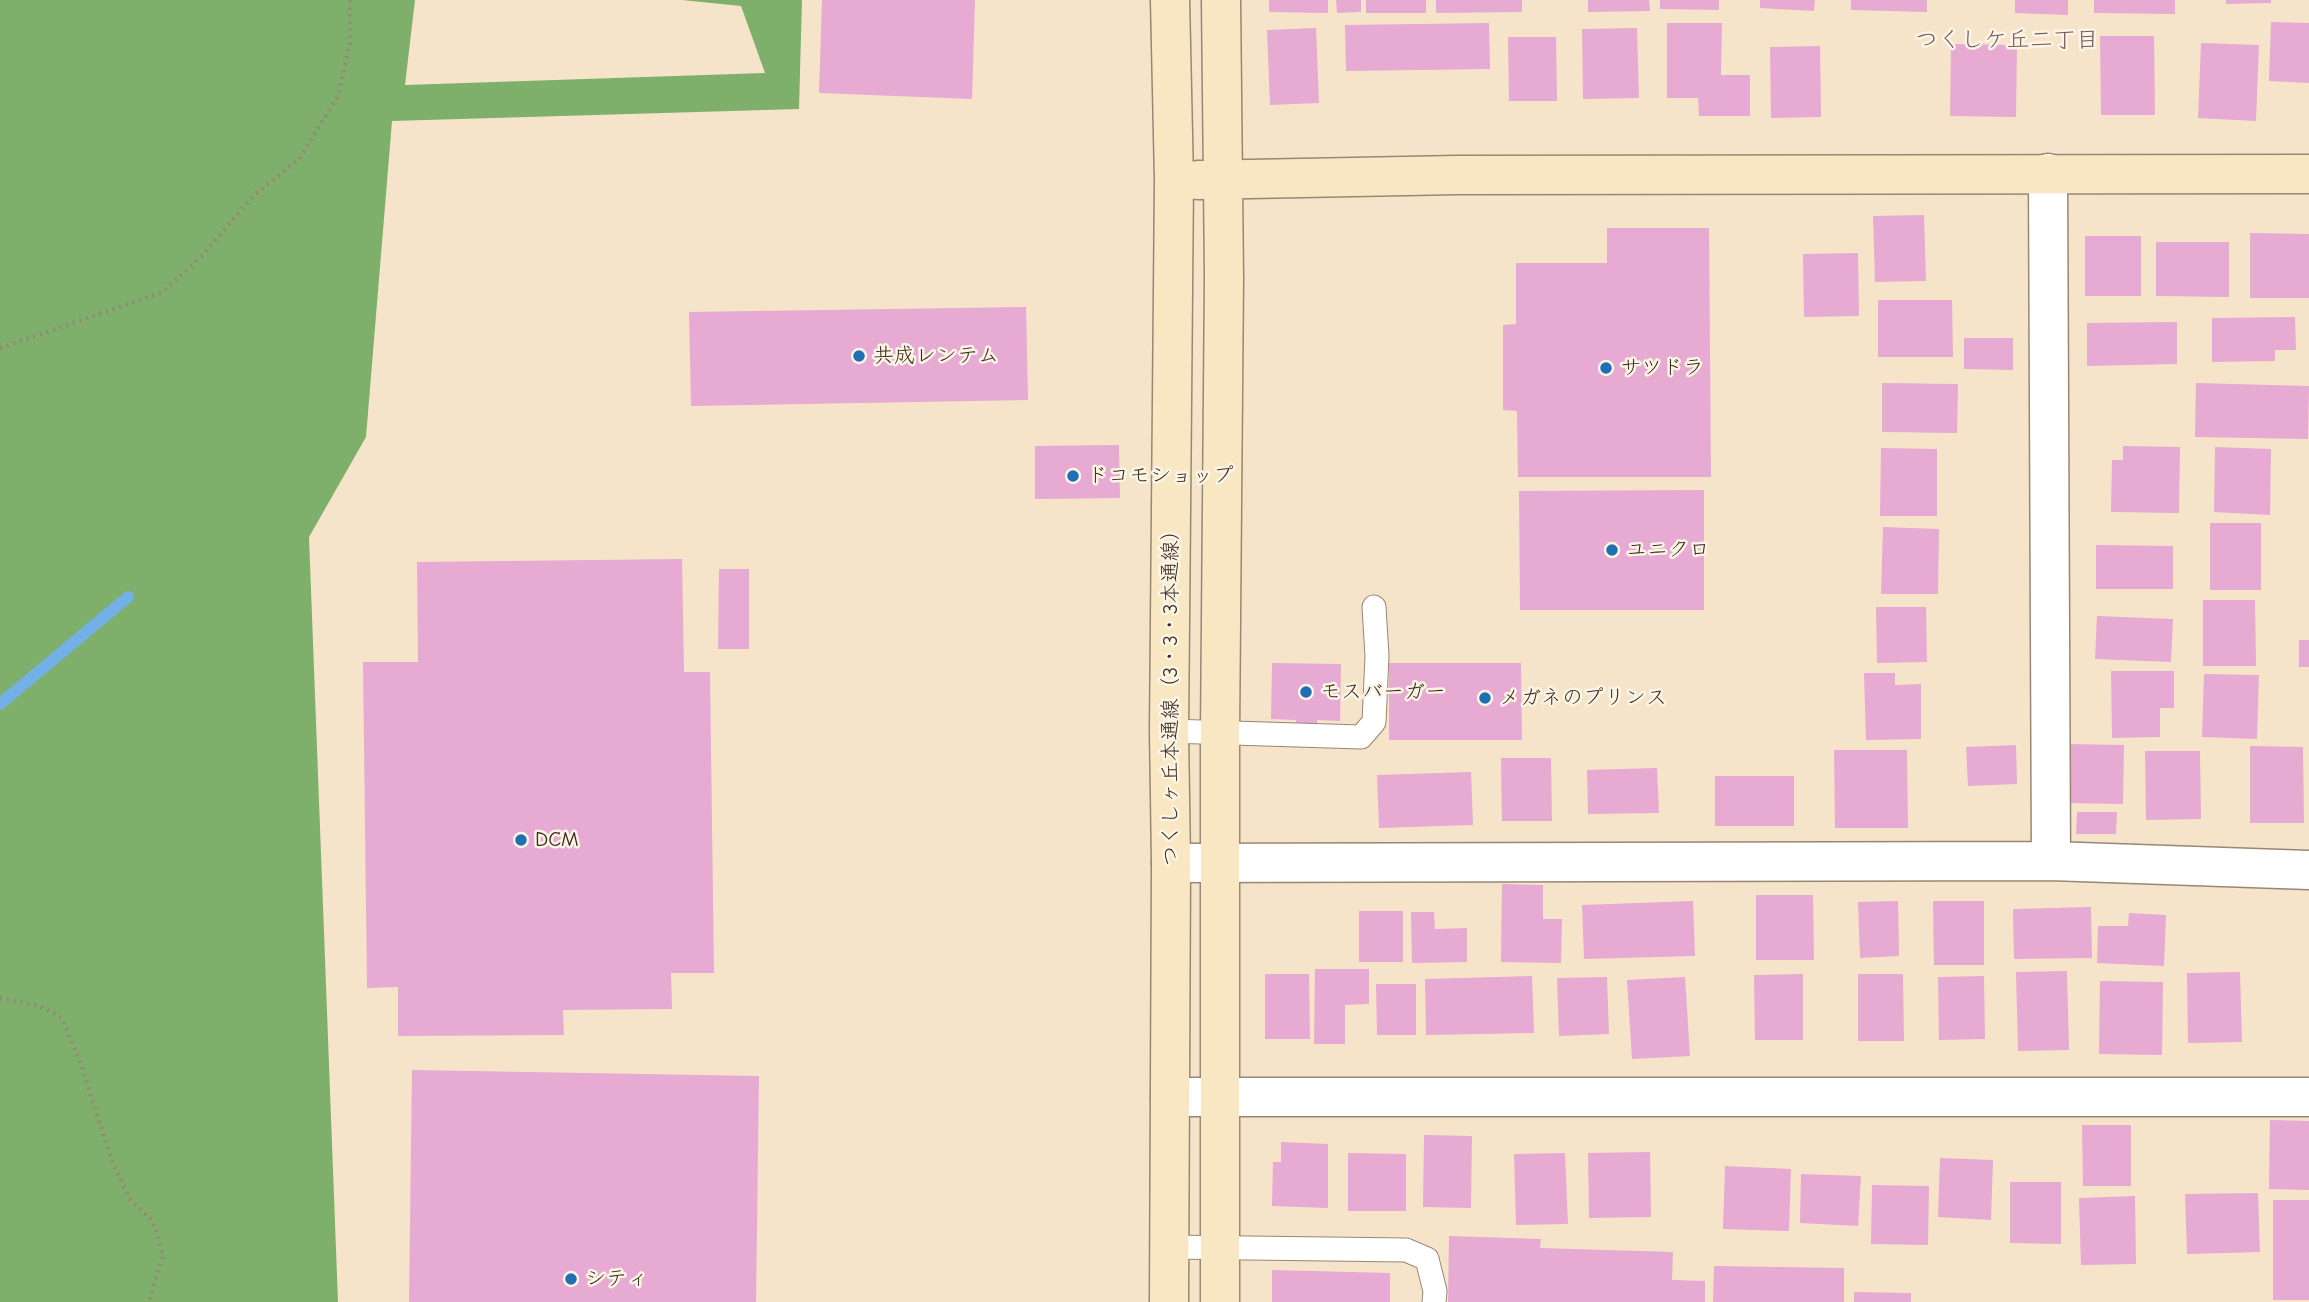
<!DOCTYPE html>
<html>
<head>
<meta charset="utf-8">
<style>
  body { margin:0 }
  canvas { display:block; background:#f5e4c9 }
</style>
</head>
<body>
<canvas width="2309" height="1302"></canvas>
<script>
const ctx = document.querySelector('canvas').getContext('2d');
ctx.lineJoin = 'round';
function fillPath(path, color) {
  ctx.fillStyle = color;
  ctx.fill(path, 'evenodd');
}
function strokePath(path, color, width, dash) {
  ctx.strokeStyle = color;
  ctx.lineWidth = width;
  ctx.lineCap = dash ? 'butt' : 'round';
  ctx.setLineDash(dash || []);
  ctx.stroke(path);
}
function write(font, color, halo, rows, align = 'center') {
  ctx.font = font + ' "Comic Neue","Klee One",sans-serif';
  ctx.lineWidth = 5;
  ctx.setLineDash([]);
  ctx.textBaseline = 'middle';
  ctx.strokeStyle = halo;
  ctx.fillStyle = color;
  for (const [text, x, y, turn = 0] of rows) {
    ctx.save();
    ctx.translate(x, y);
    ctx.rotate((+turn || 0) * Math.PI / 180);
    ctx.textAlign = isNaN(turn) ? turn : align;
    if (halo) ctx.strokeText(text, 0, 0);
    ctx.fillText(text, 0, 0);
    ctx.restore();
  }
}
const forest = new Path2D(`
  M0,0H415L405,85L765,73L741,6L682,0H802L799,109L392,121L366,437L309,537L338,1302H0Z`);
const stream = new Path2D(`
  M0,704L128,597`);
const building = new Path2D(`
  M822,0H975L972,99L819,93Z
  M1269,0H1328V13L1269,12Z
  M1336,0H1361V12L1337,13Z
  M1366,0H1426V13H1366Z
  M1436,0H1522V12L1436,13Z
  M1588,0H1649L1650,11L1588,12Z
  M1660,0H1719V10L1660,9Z
  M1760,0H1815L1814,11L1760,8Z
  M1851,0H1927V12L1851,10Z
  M2015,0H2068V15L2015,13Z
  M2094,0H2175V14L2094,13Z
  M2226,0H2271V3L2226,4Z
  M2271,22L2309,23V83L2269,81Z
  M1489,23L1490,69L1346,71L1345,25Z
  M1667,23H1722L1721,75H1750V116H1699L1698,98H1667Z
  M1316,28L1319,103L1270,105L1267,30Z
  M1637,28L1639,98L1583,99L1582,29Z
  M2100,36H2154L2155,115H2101Z
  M1508,37H1556L1557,101H1509Z
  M2201,43L2259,45L2256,121L2198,118Z
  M1951,44L2017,45L2016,117L1950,116Z
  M1820,46L1821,117L1771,118L1770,47Z
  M1924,215L1926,281L1875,282L1873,216Z
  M1607,228H1709L1711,477H1518L1517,411L1503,410V325L1516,324V263H1607Z
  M2250,233L2309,234V298H2250Z
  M2085,236H2141V296H2085Z
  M2156,242H2229V297L2156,296Z
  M1858,253L1859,316L1804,317L1803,254Z
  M1878,300H1952L1953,357H1878Z
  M1026,307L1028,400L691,406L689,312Z
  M2295,317L2296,350H2275V361L2212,362V318Z
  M2177,322V364L2087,366V323Z
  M1964,338H2013V370L1964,369Z
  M1882,383L1958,384L1957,433L1882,432Z
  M2196,383L2309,386L2308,439L2195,437Z
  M1119,445L1120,498L1035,499V446Z
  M2123,446L2180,447L2179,513L2111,512L2112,460H2123Z
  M2215,447L2271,449L2270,515L2214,512Z
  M1881,448L1937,449V516H1880Z
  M1704,490V610H1520L1519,491Z
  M2210,523H2261V590H2210Z
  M1883,527L1939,529L1938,594H1881Z
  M2096,545L2173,546V589H2096Z
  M682,559L684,672H710L714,973H671L672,1009L563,1010L564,1035L398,1036V987L367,988L363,662H418L417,562Z
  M719,569H749V649H718Z
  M2203,600H2255L2256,666H2203Z
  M1876,607H1926L1927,662L1877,663Z
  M2097,616L2173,619L2171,662L2095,659Z
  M2299,640H2309V667H2299Z
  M1272,663L1341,664L1340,721L1317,720V746H1296V720L1271,719Z
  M1389,663H1521L1522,740H1389Z
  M2111,671H2174V708H2160V737L2112,738Z
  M1864,673H1895V685L1921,684V739L1866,740Z
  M2204,674L2259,675L2257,739L2202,737Z
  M2065,744L2124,745L2123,804L2064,803Z
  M2016,745L2017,784L1968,786L1966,747Z
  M2250,746L2303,747L2304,823H2250Z
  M1834,750H1907L1908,828H1835Z
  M2145,751H2200L2201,819L2146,820Z
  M1501,758H1551L1552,821H1502Z
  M1657,768L1659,813L1588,814L1587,770Z
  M1471,772L1473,825L1379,828L1377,775Z
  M1715,776H1794V826H1715Z
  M2077,812H2117L2116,834H2076Z
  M1502,884L1543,885V919H1562L1561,963L1501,962Z
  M1756,895H1813L1814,960H1756Z
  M1693,901L1695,956L1584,959L1582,905Z
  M1898,901L1899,956L1860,958L1858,902Z
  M1933,901H1984V965H1934Z
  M2091,907L2092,958L2014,959L2013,909Z
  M1359,911H1403V962H1359Z
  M1411,912H1434L1435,929L1467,928V962L1412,963Z
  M2129,913L2166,915L2164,966L2097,963L2098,926H2128Z
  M1315,969H1369V1004L1345,1005V1044H1314Z
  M2067,971L2069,1050L2018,1051L2016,972Z
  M2240,972L2242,1042L2188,1043L2187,973Z
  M1265,974H1309L1310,1039H1265Z
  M1803,974V1040H1755L1754,975Z
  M1858,974H1903L1904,1041H1858Z
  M1532,976L1534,1033L1426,1035L1425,979Z
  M1984,976L1985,1039L1939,1040L1938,977Z
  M1607,977L1609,1034L1559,1036L1557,978Z
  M1685,977L1690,1056L1632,1059L1627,980Z
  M2100,981L2163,982L2162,1055L2099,1054Z
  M1376,984H1416V1035H1377Z
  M412,1070L759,1076L756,1302H409Z
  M2270,1120L2309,1121V1190L2269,1189Z
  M2082,1125H2131V1186H2083Z
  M1424,1135L1472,1136L1471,1208L1423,1207Z
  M1281,1142L1328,1144V1208L1272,1206L1273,1162H1281Z
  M1650,1152L1651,1217L1589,1218L1588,1153Z
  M1348,1153L1406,1154V1211H1348Z
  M1565,1153L1568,1224L1516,1225L1514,1154Z
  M1940,1158L1993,1160L1991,1220L1938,1217Z
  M1725,1166L1791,1169L1789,1231L1723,1229Z
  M1801,1174L1861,1176L1858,1226L1800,1223Z
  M2010,1182H2061V1244L2010,1243Z
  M1872,1185L1929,1186L1928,1245L1871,1244Z
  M2258,1193L2260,1252L2187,1254L2185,1194Z
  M2135,1196L2136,1264L2081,1265L2079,1198Z
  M2273,1200H2309V1300H2273Z
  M1449,1236L1541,1239L1540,1248L1673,1252L1672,1280L1705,1281V1302H1448Z
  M1714,1266L1844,1268V1302H1713Z
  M1272,1270L1390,1273V1302H1272Z
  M1854,1292L1911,1293V1302H1854Z`);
const path = new Path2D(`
  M0,348L161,293L201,257L253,196L299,159L338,96L350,43V0
  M0,998L40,1006L62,1018L82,1067L112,1162L130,1199L153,1221L163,1255L149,1302`);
const lane = new Path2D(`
  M1169,731L1361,737L1374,722L1377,656L1374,607
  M1170,1247L1406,1250L1427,1259L1435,1291L1434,1302`);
const street = new Path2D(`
  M2048,173L2051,861
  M1171,863L2051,861L2309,870
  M1170,1097H2309`);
const secondary = new Path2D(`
  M1198,180L1457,175L2309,174
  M1169,1302L1171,863L1169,731L1174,180L1170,0
  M1220,1302V733L1224,277L1221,0`);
const markers = [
  [859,356,7,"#1f6fb2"],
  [1606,368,7,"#1f6fb2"],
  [1073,476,7,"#1f6fb2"],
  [1612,550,7,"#1f6fb2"],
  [1306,692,7,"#1f6fb2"],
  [1485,698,7,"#1f6fb2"],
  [521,840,7,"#1f6fb2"],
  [571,1279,7,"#1f6fb2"]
];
const poiNames = [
  ["共成レンテム",873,356],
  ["サツドラ",1620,368],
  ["ドコモショップ",1087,476],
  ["ユニクロ",1626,550],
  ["モスバーガー",1320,692],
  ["メガネのプリンス",1499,698],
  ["DCM",535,840],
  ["シティ",585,1279]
];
const streetNames = [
  ["つくしヶ丘本通線（3・3・3本通線）",1171,693,-90]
];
const neighbourhoodNames = [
  ["つくしケ丘二丁目",2007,40]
];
fillPath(forest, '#7eb06c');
strokePath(stream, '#72b0e5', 12);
fillPath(building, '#e6aad3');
strokePath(lane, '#988774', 25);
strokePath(street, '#988774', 41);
strokePath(secondary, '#988774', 41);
strokePath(path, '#988774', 4.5, [2, 5]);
strokePath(lane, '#fff', 23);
strokePath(street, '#fff', 38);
strokePath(secondary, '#f9e7c3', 38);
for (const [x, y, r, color] of markers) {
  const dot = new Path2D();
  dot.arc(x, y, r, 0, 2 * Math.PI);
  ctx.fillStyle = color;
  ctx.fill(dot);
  strokePath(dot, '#fcf5e5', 2.5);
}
write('21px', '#3b2a1e', '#fcf5e5', poiNames, 'left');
write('21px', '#3b2a1e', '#fcf5e5', streetNames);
write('23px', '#77575d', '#fcf5e5', neighbourhoodNames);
</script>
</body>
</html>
